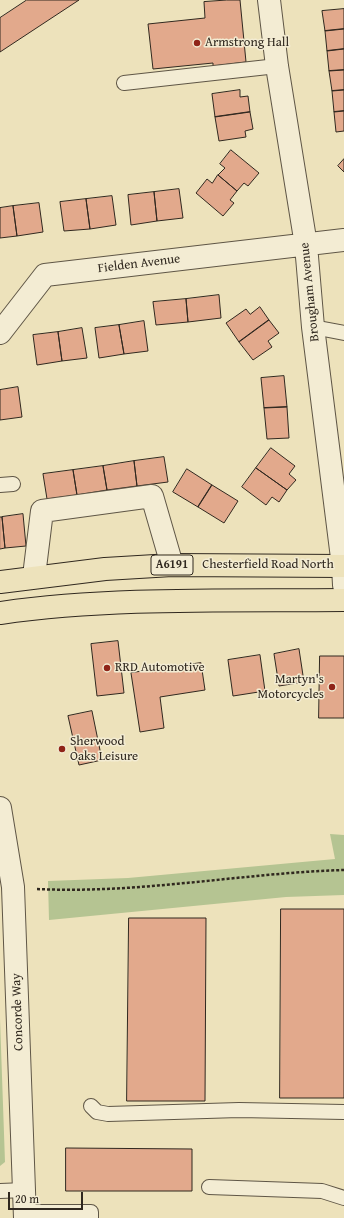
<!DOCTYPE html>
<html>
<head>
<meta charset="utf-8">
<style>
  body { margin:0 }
  #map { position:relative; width:344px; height:1218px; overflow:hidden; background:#ede2bb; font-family:"Gentium Book Plus",serif }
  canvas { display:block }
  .scale { position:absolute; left:8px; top:1192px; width:75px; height:18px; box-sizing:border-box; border:2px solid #30281f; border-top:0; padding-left:5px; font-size:12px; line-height:14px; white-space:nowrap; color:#30281f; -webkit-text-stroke:3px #f3ecd3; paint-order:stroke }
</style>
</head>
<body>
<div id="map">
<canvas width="344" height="1218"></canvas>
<div class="scale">20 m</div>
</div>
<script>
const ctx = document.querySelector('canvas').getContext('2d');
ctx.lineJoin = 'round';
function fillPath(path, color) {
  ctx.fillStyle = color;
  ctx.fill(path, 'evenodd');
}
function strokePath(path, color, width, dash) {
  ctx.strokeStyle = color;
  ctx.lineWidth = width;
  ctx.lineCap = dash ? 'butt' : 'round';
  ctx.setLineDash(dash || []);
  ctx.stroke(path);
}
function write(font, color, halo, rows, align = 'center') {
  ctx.font = font + ' "Gentium Book Plus",serif';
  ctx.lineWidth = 3;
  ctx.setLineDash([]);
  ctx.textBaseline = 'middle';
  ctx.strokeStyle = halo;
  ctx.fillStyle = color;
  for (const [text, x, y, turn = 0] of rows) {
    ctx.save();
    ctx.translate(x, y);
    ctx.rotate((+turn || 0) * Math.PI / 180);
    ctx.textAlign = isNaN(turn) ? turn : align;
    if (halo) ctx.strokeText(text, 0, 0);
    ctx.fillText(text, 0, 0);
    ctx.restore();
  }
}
const green = new Path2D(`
  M330,834L344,835V895L286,897L49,920L48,881L128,878L335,859Z
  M0,1019L5,1162L0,1166Z`);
const building = new Path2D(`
  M27,0H79L0,52V18Z
  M227,0H240L246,62L213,66V63L153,69L148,24L205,18L204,2Z
  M344,9V29L325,31L322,11Z
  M344,29V49L327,51L325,31Z
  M344,49V70L329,71L327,51Z
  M344,70V90L332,91L329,71Z
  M240,90V97L248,96L250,112L215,117L212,94Z
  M344,90V111L334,112L332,91Z
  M344,111V131L336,132L334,112Z
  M250,112L253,129L245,131L246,137L219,141L215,117Z
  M231,150L259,173L248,186L244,183L237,191L218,175L225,168L220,164Z
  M344,159V172L338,166Z
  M218,175L237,191L230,200L234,203L223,216L196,193L207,179L212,183Z
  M179,189L183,218L157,221L154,192Z
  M154,192L157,221L131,225L128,195Z
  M112,196L116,225L90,229L86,199Z
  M86,199L90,229L64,231L60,202Z
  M39,203L43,232L17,236L13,206Z
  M13,206L17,236L0,238V208Z
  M219,295L221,318L188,322L186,299Z
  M186,299L188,322L156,325L153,302Z
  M260,307L269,320L239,342L226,323L246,309L250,314Z
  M269,320L279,333L268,341L272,347L253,360L239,342Z
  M144,321L148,351L124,354L119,325Z
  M119,325L124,354L99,358L95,328Z
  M82,328L87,358L62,361L58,332Z
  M58,332L62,361L37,365L33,335Z
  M284,376L287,407L264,408L261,378Z
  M18,387L22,417L0,420V390Z
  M287,407L289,438L267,439L264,408Z
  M271,448L295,466L289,474L296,480L287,490L256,468Z
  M164,457L168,482L137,486L134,461Z
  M134,461L137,486L107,490L103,466Z
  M103,466L107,490L77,495L73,470Z
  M256,468L287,490L279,502L272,497L266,505L242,487Z
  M187,469L212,485L198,507L173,492Z
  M73,470L77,495L47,499L43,474Z
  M212,485L238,501L224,523L198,507Z
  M23,514L26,546L5,548L2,517Z
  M0,517H2L5,548L0,549Z
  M118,641L124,693L97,696L91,644Z
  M299,649L304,682L279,686L274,654Z
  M260,655L265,691L233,696L228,660Z
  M320,656H344V718H319Z
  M201,663L205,690L160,697L164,728L140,732L131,673Z
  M92,711L102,760L79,765L68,716Z
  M281,909H344V1098H280Z
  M129,918H206L205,1101H127Z
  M66,1148L192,1149V1191H66Z`);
const path = new Path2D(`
  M37,889C140,894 242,873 344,870`);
const service = new Path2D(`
  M124,83L277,66
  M313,327L344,333
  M0,485L13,484
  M91,1106L97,1112L108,1114L239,1110L344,1112
  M209,1187L322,1191L344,1198
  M0,1191L25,1190
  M25,1212H91V1218`);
const minor = new Path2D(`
  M269,0L277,66L306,245L313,327L343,566L344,585
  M0,333L45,275L344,240
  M34,576L42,511L152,496L172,565
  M0,808L13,887L25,1218`);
const primary = new Path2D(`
  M0,582L105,569L172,565L344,566
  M0,613C112,597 230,601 344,600`);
const markers = [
  [197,43,4,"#8f2418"],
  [107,668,4,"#8f2418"],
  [332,687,4,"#8f2418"],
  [62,749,4,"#8f2418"]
];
const shields = [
  [172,565,42]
];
const shieldNames = [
  ["A6191",172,565]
];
const poiNames = [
  ["Armstrong Hall",205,43],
  ["RRD Automotive",115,668],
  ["Martyn's",324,680,"right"],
  ["Motorcycles",324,695,"right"],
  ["Sherwood",70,742],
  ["Oaks Leisure",70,757]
];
const streetNames = [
  ["Fielden Avenue",139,264,-7],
  ["Brougham Avenue",310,292,-96],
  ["Chesterfield Road North",268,565],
  ["Concorde Way",18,1012,-92]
];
fillPath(green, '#b5c492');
fillPath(building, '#e2a98c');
strokePath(building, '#30281f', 1);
strokePath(service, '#5f5646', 16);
strokePath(minor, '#5f5646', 24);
strokePath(primary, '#30281f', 24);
strokePath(path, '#30281f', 2.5, [3, 2]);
strokePath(service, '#f3ecd3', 14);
strokePath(minor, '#f3ecd3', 22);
strokePath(primary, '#ede2bb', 22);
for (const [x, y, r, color] of markers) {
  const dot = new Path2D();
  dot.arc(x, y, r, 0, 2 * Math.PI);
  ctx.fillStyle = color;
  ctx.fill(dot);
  strokePath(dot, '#f3ecd3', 1.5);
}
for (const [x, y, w] of shields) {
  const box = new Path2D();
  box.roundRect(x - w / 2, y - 10, w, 20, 3);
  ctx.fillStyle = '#f3ecd3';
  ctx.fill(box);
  strokePath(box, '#30281f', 1);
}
write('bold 12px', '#30281f', null, shieldNames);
write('13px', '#30281f', '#f3ecd3', poiNames, 'left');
write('13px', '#30281f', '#f3ecd3', streetNames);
</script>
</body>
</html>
